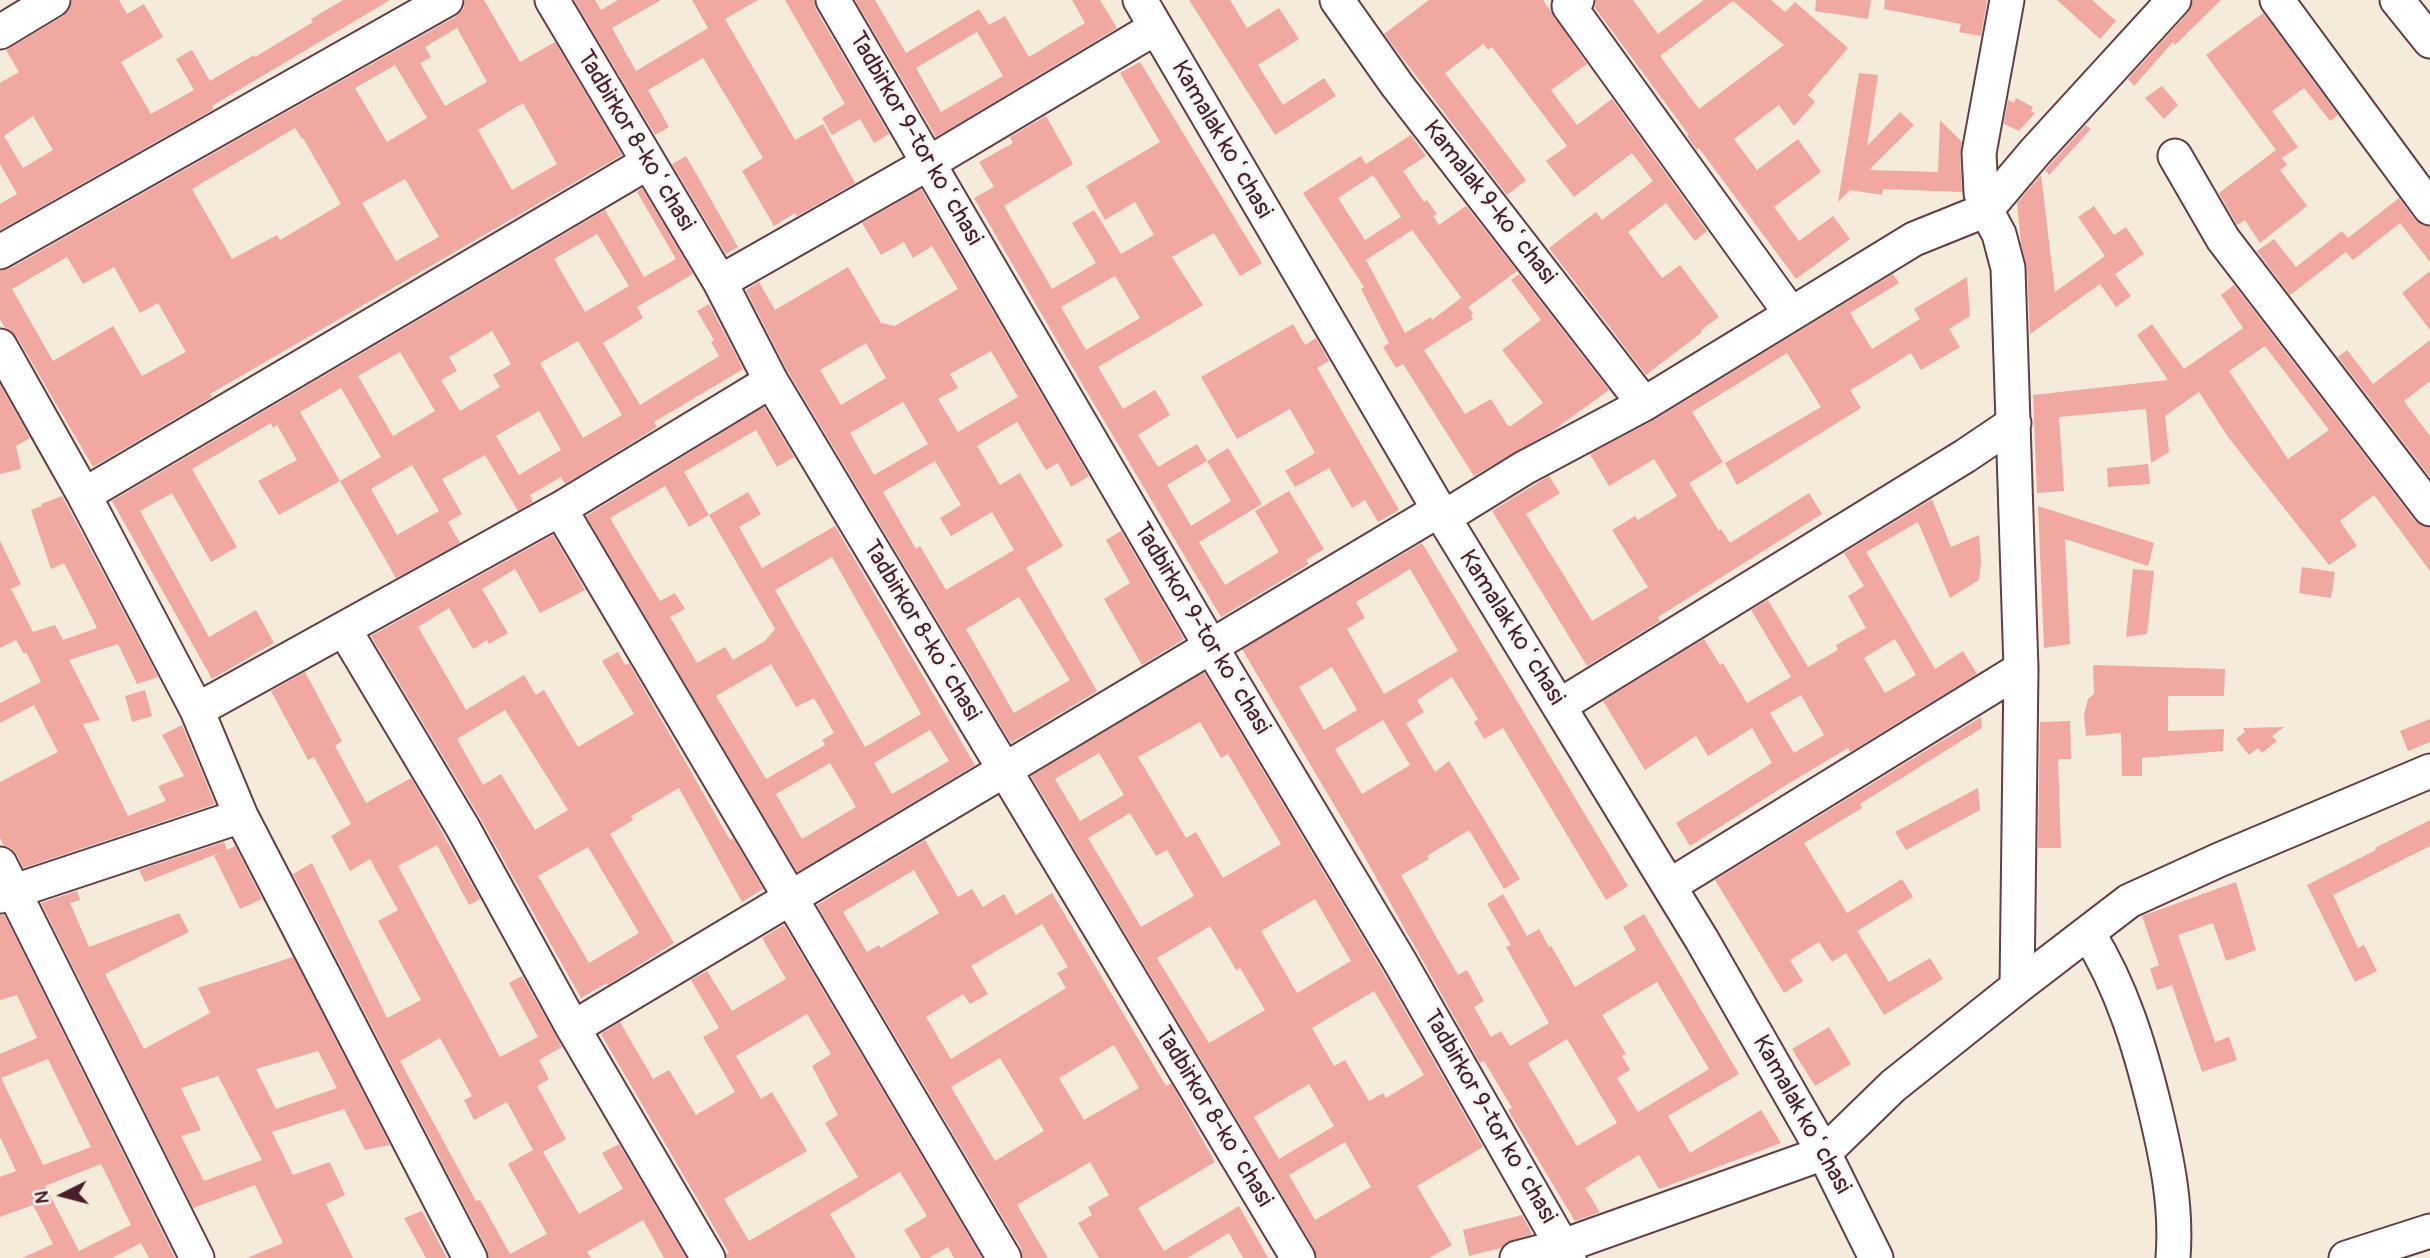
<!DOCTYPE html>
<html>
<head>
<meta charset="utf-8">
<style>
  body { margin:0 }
  #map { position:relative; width:2430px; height:1258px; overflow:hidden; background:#f4ebdb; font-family:Pangolin,sans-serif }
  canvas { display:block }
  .north { position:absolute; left:28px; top:1160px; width:70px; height:70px; -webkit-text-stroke:5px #f6f6f2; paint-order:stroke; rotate:264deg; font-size:19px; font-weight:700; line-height:28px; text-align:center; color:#4a1f2b }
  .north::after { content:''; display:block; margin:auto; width:24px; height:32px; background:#4a1f2b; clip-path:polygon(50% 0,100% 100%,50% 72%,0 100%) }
</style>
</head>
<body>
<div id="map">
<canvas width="2430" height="1258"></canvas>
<div class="north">N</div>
</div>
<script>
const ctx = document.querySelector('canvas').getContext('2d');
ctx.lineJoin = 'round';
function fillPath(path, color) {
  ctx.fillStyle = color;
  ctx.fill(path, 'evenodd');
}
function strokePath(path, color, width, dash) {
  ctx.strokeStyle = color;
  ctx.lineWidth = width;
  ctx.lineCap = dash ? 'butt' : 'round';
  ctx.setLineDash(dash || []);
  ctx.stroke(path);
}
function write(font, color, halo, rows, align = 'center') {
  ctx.font = font + ' Pangolin,sans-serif';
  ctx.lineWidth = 5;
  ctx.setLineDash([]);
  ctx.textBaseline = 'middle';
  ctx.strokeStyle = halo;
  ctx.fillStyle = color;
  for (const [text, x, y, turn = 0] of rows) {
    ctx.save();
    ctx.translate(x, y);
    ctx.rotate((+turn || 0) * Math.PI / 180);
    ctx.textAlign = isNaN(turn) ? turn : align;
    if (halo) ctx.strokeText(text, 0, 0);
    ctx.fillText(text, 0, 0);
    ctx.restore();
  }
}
const building = new Path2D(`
  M72,0H119L127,14L144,4L163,37L121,62L151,114L194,90L176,59L192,50L210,81L254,55L255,57L313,22L311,19L343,0H390L212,106L214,109L0,230V204L17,194L0,164V83L19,72L6,50L63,16L69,10ZM33,116L53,150L23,168L4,136Z
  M465,0H484L520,62L555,42L622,155L210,394L212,397L93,467L17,337L5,328L0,319V271L9,269L455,17L463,9ZM457,28L487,82L445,106L420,63L431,57L425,47ZM395,65L427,118L387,142L355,88ZM523,103L557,164L512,190L478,130ZM295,128L302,139L303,138L341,204L280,240L277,235L232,259L192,189ZM405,179L439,237L396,261L362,203ZM67,257L83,284L114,267L140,313L158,303L186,352L142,376L113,326L53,361L12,289Z
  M574,0H595L601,10L618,0H661L612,28L636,71L708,28L692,0H758L725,19L795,140L823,124L855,183L797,216L795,213L774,226L742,171L763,158L703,58L648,90L669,127L655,135Z
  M785,0H814L816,10L889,134L874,143L860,119L832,135L822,118L845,104Z
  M855,0H875L906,53L979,9L989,25L1005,16L1029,57L1085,23L1072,0H1100L1117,28L936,137ZM977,32L1003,76L941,112L916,68Z
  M1189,0H1230L1247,28L1279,8L1299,39L1258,65L1283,105L1324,78L1336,96L1275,135Z
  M1429,0H1543L1587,64L1551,90L1577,125L1612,99L1707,231L1695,241L1666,203L1628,232L1662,278L1680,265L1719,317L1701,330L1702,332L1646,375L1549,248L1596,212L1602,220L1653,181L1632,153L1574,197L1546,161L1567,146L1492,47L1488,50L1483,44L1445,73L1526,180L1507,195L1384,34Z
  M1596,0H1633L1658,34L1704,0H1771L1785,12L1795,2L1848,48L1808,95L1815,102L1794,126L1779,105L1734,139L1757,170L1798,139L1821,172L1774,207L1799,241L1833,216L1850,239L1796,279L1699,148L1697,150L1687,136L1689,135L1595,8ZM1733,1L1784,45L1699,109L1660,56Z
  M1816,0H1871L1868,19L1815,11Z
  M1885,0H1987L1981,36L1959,32L1961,24L1884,9Z
  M2057,0H2092L2116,21L2100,39Z
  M2193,0H2221L2175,45L2173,42L2134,86L2128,79L2188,13Z
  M2263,13L2338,115L2330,121L2304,88L2272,111L2298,147L2282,158L2287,165L2280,170L2307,206L2260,243L2245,220L2237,225L2219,193L2276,150L2206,55Z
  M1140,62L1262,263L1240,276L1214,233L1172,257L1203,305L1098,367L1123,409L1155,390L1162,401L1170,415L1138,435L1158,467L1197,444L1207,461L1228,448L1262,504L1199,542L1225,585L1279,552L1255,511L1289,491L1324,549L1306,560L1309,564L1221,617L1084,387L974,198L994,187L979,162L1013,143L1010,137L1046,116L1073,164L1004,206L1052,289L1096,263L1072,223L1094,210L1121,254L1154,235L1135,202L1105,220L1086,186L1160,142L1120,73ZM1115,276L1140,318L1086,350L1061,307ZM1207,461L1231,501L1191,526L1167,485Z
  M1859,73L1878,75L1867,146L1900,112L1914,125L1869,170L1938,172L1940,120L1962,142L1960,154L1962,192L1883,189L1882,195L1850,190L1838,202Z
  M2162,86L2178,105L2164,119L2145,98Z
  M2016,98L2033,107L2031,111L2035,113L2019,131L2004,124L2008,100L2014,103Z
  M2086,125L2091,129L2049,175L2045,170Z
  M1411,135L1426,156L1403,171L1424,202L1427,200L1437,214L1433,216L1439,225L1466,206L1517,271L1468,307L1412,230L1366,260L1405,333L1431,317L1432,320L1461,298L1473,313L1471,315L1473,319L1424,350L1465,414L1491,399L1508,426H1511L1543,403L1502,350L1541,320L1511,280L1519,274L1609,390L1551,432L1474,476L1403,364L1396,368L1383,347L1389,343L1361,289L1364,287L1303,193L1361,156L1366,164ZM1373,175L1401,217L1365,240L1338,198Z
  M686,156L738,247L726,254L672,164Z
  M2041,175L2055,292L2105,256L2078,217L2094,206L2114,235L2126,227L2144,254L2115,274L2131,296L2116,307L2100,284L2030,334L2027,267L2021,243L2017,203Z
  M642,188L693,274L637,307L643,318L603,343L640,405L719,356L711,342L714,340L697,311L709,304L743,369L654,422L657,427L565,484L561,477L530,495L533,502L518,511L485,455L442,479L462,514L448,522L460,543L396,578L340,481L279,515L258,481L297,460L277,425L273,428L271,423L192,469L237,547L211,562L172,493L140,511L209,637L256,610L274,643L212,679L112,501L605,210L644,277L676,259L637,192ZM597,234L629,286L585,312L554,259ZM492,331L511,364L493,375L500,387L460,411L441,380L457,371L449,357ZM578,341L622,415L583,438L540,363ZM400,352L435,411L393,436L358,376ZM341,388L381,457L340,481L300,412ZM539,411L561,450L519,475L496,436ZM412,465L439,511L397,535L371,489Z
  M921,189L1089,476L1071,487L1058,463L1046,470L1017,422L977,446L1000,485L1020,473L1063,546L1026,568L1097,691L1011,743L787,370L746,290L759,282L775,310L848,267L881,323L895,326L958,289L932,246L913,258L904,242L881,255L862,223ZM866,343L886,378L841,405L820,370ZM991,351L1018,397L958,432L938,399L958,388L950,374ZM903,402L928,444L874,475L850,433ZM935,461L961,505L940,518L951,536L992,512L1014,550L946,590L920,546L916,549L883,492ZM1019,597L1070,680L1014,713L966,629Z
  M2399,198L2415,220L2422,225L2430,227V262L2400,223L2353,260L2346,252L2290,295L2257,251L2274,239L2296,267L2342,231L2348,238Z
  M2430,271V330L2402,293Z
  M1893,274L1899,283L1850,313L1872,349L1920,319L1914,309L1967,277L1970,316L1949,329L1960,347L1921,370L1911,353L1866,381L1850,390L1861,408L1737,485L1725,463L1821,407L1787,353L1692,412L1723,462L1689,483L1719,531L1721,529L1730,543L1809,493L1822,514L1658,617L1660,621L1587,666L1492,511L1549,476L1560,493L1526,514L1592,621L1648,587L1612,530L1635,516L1638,520L1677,496L1654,459L1609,486L1590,454L1654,420Z
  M2234,285L2415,521L2422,526L2430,528V571L2374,495L2340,521L2357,546L2329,565L2228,437L2199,392L2165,416L2169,452L2151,463L2146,409L2059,417L2064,491L2037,493L2033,395L2168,380L2137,335L2152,324L2184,369L2243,328L2221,295ZM2265,346L2329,430L2288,459L2229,371Z
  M1293,324L1305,345L1316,338L1329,361L1317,368L1399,510L1378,522L1365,500L1352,508L1329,468L1295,487L1285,471L1315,453L1290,409L1237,439L1201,377Z
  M2430,340V381L2404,401L2430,436V477L2338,357L2347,350L2373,384Z
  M0,385L30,438L16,446L21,469L0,474Z
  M764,407L794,457L777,467L756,430L684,472L709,515L689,527L665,486L610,518L636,562L660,601L675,593L685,609L670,617L697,663L725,647L733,660L765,641L775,629L709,515L748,492L761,514L739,527L762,568L835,526L975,765L797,872L586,516ZM832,557L921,714L865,747L775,590ZM771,664L796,707L814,698L834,733L822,740L825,745L766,779L716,696ZM930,730L949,761L892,794L874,763ZM830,763L856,807L802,839L776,794Z
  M2148,464L2150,484L2108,487L2107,468Z
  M62,496L158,677L137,684L118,644L69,660L100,720L83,724L128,816L166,801L158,786L184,776L162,735L182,725L215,804L23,868L17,855L11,848L4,846L0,838V782L58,752L34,705L0,723V703L41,682L26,652L24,654L16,640L0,648V541L21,584L11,589L33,632L55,625L63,640L97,628L64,563L51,569L31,510L42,506L41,504Z
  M1932,499L1951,547L1979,535L1981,562L1979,580L1950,598L1918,522L1866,552L1935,669L1963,651L1977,674L1850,752L1848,748L1786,785L1690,846L1676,823L1772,763L1752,728L1708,756L1696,736L1645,770L1603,701L1704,639L1720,665L1723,663L1747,703L1791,677L1751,610L1768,600L1808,667L1838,650L1836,645L1866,628L1848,596L1864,586L1844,553ZM1895,639L1916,675L1885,693L1864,658ZM1801,695L1824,735L1794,753L1770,713Z
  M2038,506L2154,543L2148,566L2065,539L2070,644L2044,648Z
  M1121,531L1184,639L1142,665L1104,599L1130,583L1106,540Z
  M553,535L585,590L540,613L515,569L482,589L508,633L489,644L487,640L473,649L449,608L418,627L466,710L524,675L536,695L544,690L578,747L634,714L602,661L618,652L625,665L629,663L730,840L733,838L763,889L742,902L679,788L631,816L633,820L610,834L674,943L608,985L607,983L581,998L480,818L371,636ZM505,710L568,810L535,830L501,774L483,785L457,739ZM588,847L639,933L589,963L538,876Z
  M1422,543L1628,886L1606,900L1503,728L1484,739L1474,722L1478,719L1452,677L1417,700L1424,712L1406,723L1435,772L1449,761L1520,879L1504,889L1469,830L1427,856L1429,859L1401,875L1458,975L1467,970L1484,1001L1474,1007L1491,1037L1501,1031L1510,1046L1549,1023L1506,947L1511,945L1487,904L1503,894L1527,936L1539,929L1549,947L1551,946L1575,987L1636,950L1623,927L1644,914L1739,1074L1668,1116L1690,1153L1761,1110L1781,1143L1659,1189L1639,1155L1585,1188L1600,1212L1575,1221L1508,1110L1512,1108L1484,1061L1480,1063L1359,847L1242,649ZM1410,569L1458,651L1384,694L1347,629L1365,618L1356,602ZM1332,667L1357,710L1324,730L1299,687ZM1383,720L1410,765L1362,794L1335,749ZM1657,982L1709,1069L1638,1112L1617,1078L1630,1070L1622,1056L1626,1054L1602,1015ZM1567,1039L1617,1123L1577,1146L1528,1063Z
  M2302,567L2335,572L2331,598L2299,593Z
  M2133,569L2154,571L2147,634L2126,637Z
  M2093,665L2225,669L2224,696H2168V731L2224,729L2223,751L2142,758V776H2122L2121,733L2086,736L2084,715L2088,699L2094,694Z
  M305,672L342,741L335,746L366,803L411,778L480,899L469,905L437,845L398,866L500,1057L538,1037L509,983L522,976L562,1047L539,1060L549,1079L537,1086L566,1139L543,1152L579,1214L623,1189L602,1153L619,1144L686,1258H664L643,1220L587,1252L591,1258H489L487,1249L293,874L312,863L387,1018L421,1000L378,921L398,910L370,859L350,871L331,836L351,824L314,757L308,760L271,691ZM440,1038L472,1096L464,1100L474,1120L507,1102L533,1150L508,1164L547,1234L510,1254L480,1200L476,1201L400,1061Z
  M1204,672L1383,972L1483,1147L1417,1186L1452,1245L1429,1258H1317L1314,1248L1031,776ZM1200,722L1221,758L1228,754L1281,844L1223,878L1196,832L1186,838L1138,757ZM1099,753L1124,795L1080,821L1055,779ZM1130,813L1156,856L1167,850L1194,896L1141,927L1088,838ZM1315,899L1351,961L1297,993L1261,931ZM1210,926L1236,970L1240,968L1265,1010L1209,1043L1157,958ZM1374,991L1424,1075L1386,1098L1383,1093L1369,1101L1345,1060L1334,1066L1312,1028ZM1309,1084L1334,1126L1279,1159L1254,1117ZM1345,1142L1371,1187L1315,1220L1289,1175Z
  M145,690L152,716L132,722L125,696Z
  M1981,717L1982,728L1860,804L1862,808L1804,843L1847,913L1902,879L1913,897L1857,931L1889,982L1930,958L1943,979L1884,1015L1846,953L1832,962L1819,942L1790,960L1803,981L1784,993L1715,880Z
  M2430,719V742L2408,751L2400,731Z
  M2070,721L2071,759H2058L2061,848H2038L2040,722Z
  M2284,727L2272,736L2277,741L2262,753L2258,748L2249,755L2236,739L2245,732L2243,728Z
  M1978,788L1980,810L1906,850L1895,832Z
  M2430,820V846L2333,895L2358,948L2364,945L2377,971L2355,982L2307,885L2376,850L2375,848Z
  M925,840L958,897L972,889L983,907L1004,894L1016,915L1052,893L1166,1086L1171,1083L1182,1103L1215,1162L1138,1208L1164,1251L1239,1206L1268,1258H1243L1229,1233L1187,1258H1099L1078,1223L1092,1215L1088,1207L1109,1195L1090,1162L1017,1205L1048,1258H1023L1021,1248L817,905ZM914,870L939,913L881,948L879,945L867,952L843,912ZM1042,924L1068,967L1057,973L1066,988L951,1059L926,1017L963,994L970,1004L988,994L971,966ZM1114,1045L1139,1088L1084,1120L1059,1078ZM1000,1058L1044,1131L995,1161L951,1087Z
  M224,842L227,850L145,882L139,870Z
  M235,846L262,899L240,909L214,856Z
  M2236,882L2256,950L2226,961L2213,923L2178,935L2215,1042L2229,1037L2237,1060L2202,1072L2172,985L2157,990L2150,969L2159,965L2142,916Z
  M77,891L80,900L70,903L89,947L179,913L189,932L105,974L144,1049L210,1013L198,988L293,957L390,1145L365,1150L344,1109L272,1132L293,1175L330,1162L345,1195L326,1204L353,1258H247L283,1243L255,1185L193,1208L41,903ZM318,1051L337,1088L276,1109L256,1069ZM218,1076L262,1160L204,1181L181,1136L201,1130L181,1088Z
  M4,914L175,1258H149L141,1243L112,1258H22L53,1244L33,1205L0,1217V1177L16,1171L0,1137V1054L37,1038L17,995L0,1000V915ZM48,1059L91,1147L43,1165L1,1078ZM101,1164L131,1225L79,1251L45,1186Z
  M784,925L982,1258H954L948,1247L929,1258H921L904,1230L927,1216L900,1172L830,1214L856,1258H727L726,1254L729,1253L601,1034L620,1022L653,1079L669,1070L696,1115L735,1092L703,1037L719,1028L691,980L707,971L732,1011L786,979L762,938ZM807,1014L831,1054L812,1066L838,1115L825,1123L858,1177L749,1241L724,1199L807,1151L772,1092L761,1099L736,1056Z
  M1829,1027L1851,1064L1815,1086L1792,1049Z
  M422,1211L447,1258H426L404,1218Z
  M1522,1215L1532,1234L1512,1240L1501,1248L1469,1256L1463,1230Z`);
const minor = new Path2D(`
  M552,0L720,282L771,381L1298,1258
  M833,0L1210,645L1400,962L1569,1258
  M1140,0L1439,510L1702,940L1824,1153L1876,1258
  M1337,0L1397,85L1644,404
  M1577,0L1569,6L1791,314
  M2007,0L1979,153L1981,193L1986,210L1999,234L2008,268L2021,669L2017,987
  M2277,0L2430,208
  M2397,0L2430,41
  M0,32L53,0
  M2175,156L2223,239L2430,509
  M0,252L446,0
  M720,282L929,163L1155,28
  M0,346L84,495L197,710L241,816L470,1258
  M84,495L647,163
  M560,509L1004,1258
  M1443,518L1524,468L1644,404L1914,239L1986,210L2035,152L2174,0
  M344,629L463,828L573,1028L708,1258
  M1559,706L1965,456L2014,423
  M197,710L560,509L771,381
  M0,864L197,1258
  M1669,886L2021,669
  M0,896L241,816
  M2088,933C2122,987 2140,1047 2155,1109C2167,1159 2177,1206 2173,1258
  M573,1028C862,857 1149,681 1439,510
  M1517,1258L1563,1246L1824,1153L1893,1086L2017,987L2129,901L2219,860L2430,771
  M2346,1258L2430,1231`);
const streetNames = [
  ["Tadbirkor 9-tor koʻchasi",915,139,60],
  ["Kamalak koʻchasi",1221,140,60],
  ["Tadbirkor 8-koʻchasi",635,141,59],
  ["Kamalak 9-koʻchasi",1489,203,52],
  ["Kamalak koʻchasi",1511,628,58],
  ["Tadbirkor 9-tor koʻchasi",1201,629,59],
  ["Tadbirkor 8-koʻchasi",921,631,59],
  ["Kamalak koʻchasi",1801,1115,61],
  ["Tadbirkor 8-koʻchasi",1213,1117,59],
  ["Tadbirkor 9-tor koʻchasi",1489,1117,60]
];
fillPath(building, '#f0a8a1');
strokePath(minor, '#643e45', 37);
strokePath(minor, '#fff', 33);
write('24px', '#4a1f2b', '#f6f6f2', streetNames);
</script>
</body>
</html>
